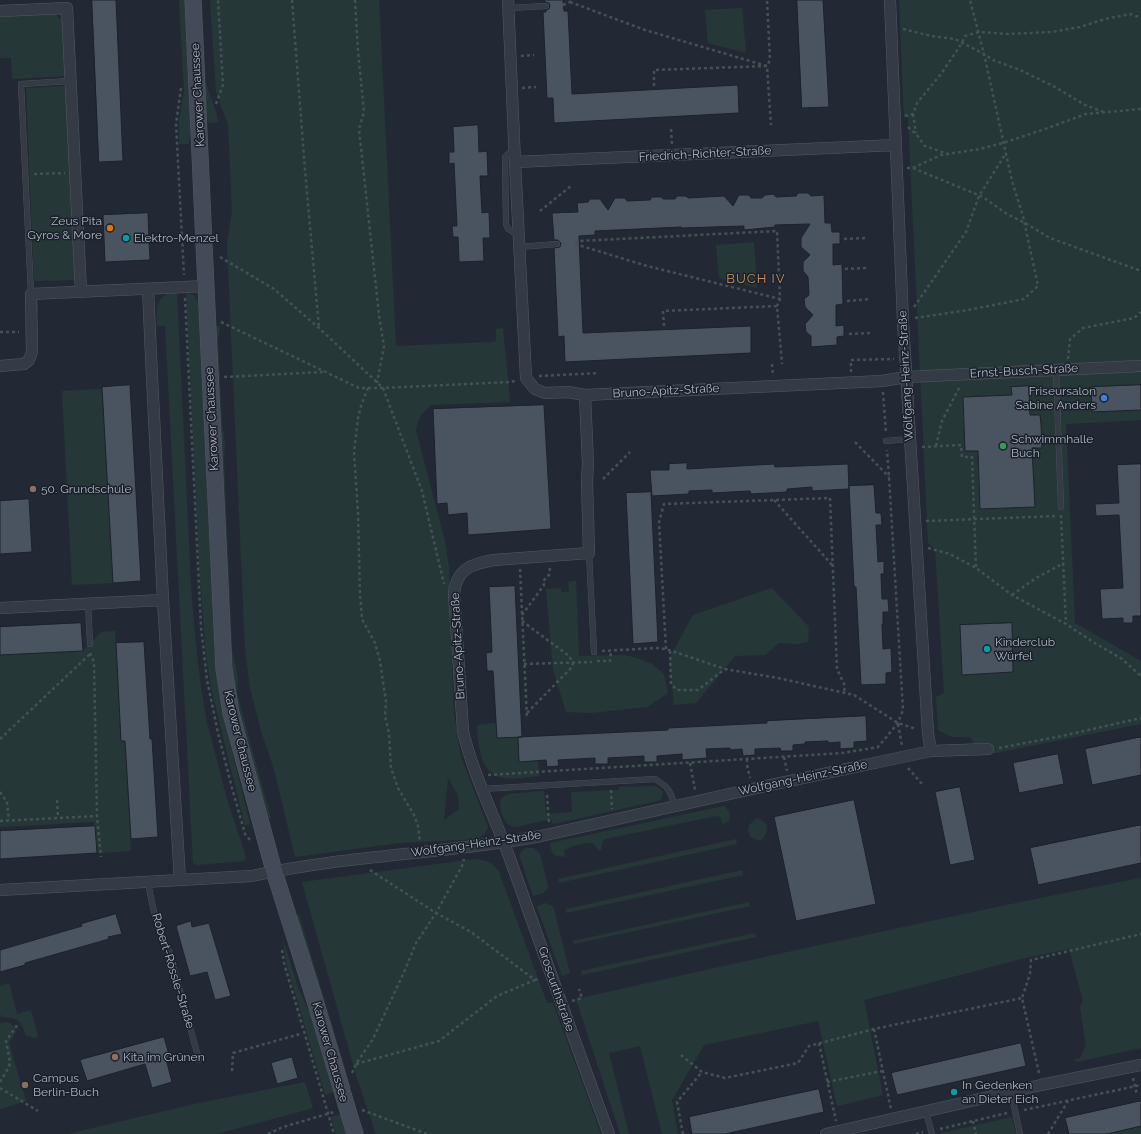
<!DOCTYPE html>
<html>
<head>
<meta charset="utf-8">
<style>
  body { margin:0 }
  canvas { display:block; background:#222934 }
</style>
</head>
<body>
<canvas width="1141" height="1134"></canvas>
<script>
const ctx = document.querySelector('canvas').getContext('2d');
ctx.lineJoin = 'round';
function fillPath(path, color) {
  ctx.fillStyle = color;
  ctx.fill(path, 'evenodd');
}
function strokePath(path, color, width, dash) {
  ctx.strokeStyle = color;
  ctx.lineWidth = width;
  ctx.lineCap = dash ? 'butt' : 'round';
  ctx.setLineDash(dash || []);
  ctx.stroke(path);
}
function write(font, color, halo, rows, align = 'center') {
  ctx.font = font + ' Raleway,sans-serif';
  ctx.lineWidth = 3;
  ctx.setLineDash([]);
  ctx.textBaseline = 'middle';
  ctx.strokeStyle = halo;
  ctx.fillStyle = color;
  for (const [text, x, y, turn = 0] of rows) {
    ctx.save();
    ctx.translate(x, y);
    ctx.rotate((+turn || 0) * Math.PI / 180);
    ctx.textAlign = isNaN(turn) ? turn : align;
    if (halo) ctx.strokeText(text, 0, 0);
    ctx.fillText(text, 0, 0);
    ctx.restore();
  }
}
const green = new Path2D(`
  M179,0H186L191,121L189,144H179V120L184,91Z
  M200,0H202L206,83L216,112L218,122L208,123L206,115Z
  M210,0H379L396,346L492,342L496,341V329L503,328L510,402L431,405C421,414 418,418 416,431L445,541L449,567L450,597L449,598L454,715L461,757L488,827L485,833L478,839L399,843L295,857L274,769L261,731L250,688L245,648L227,245L232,211L228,125L216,92ZM448,778L458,795L459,809L444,820Z
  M899,0H1141V420L1066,424L1075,623L1141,661V724L996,753L979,754L970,737H952L938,730L936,697L944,693L935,548L931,546L928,542L908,117H904Z
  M742,8L746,53L708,43L705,10Z
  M0,14H55L62,21L66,76L12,79L11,58H0Z
  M67,86L75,280L34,281L26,88Z
  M754,242L757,288L719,278L716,245Z
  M169,293H177L191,586L195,636L201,688L207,723L227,799L246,857L244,861L197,865L193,863L165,326H157C157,311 154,301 169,293Z
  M186,293L194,295L200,305L223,706L229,739L250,824L245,826L211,688L206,655L200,579Z
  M220,326L218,342L222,424L225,442L224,460L232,649L238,679L237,693L252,749L271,818L269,819L246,742L238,709L233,676L215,327Z
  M102,389L113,583L72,585L62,391Z
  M576,581L579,656L621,655L634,657L652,664L664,674L668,693L647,707L591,713L566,712L553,669L546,589L561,588V592H569L568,582Z
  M772,588L809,627L808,642L797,644L779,643L765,655L735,656L696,703L674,705L669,659L693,615Z
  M115,631L121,741H125L131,851L97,853L94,822L0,827V655L83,651L101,632Z
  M496,723L497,738L518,737L519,761H538L539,776C528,777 516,780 505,778C480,776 478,744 477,725Z
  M650,786C656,786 660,787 663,792L661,799L657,801L553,824L551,819L516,827C513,827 510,826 507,823C503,819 498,805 501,799C502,796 506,795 509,794L544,791L546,814L572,812L571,792L619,790V787Z
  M724,806C728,809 732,816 728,821C727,823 724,823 723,824L720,817L716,816L605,839L602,843L601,850H598C596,847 595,844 592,843C587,842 567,847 564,851L565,857L554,855L551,850L550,843Z
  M757,818L764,822L767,826L766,834L761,841L750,837C746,827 749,824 757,818Z
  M736,839L737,844L559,883L558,879Z
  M525,848H534L540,854L548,886C546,894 540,894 533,896L519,854Z
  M475,859C487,861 492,861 499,872L547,1003H553L601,1134H376L356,1075L302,882Z
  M742,870L743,875L566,913V909Z
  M1141,878V1048L1076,1062L1075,1059L1080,1058L1086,1046L1080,1007L1083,1001L1069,949L1025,958L864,1000L883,1095L837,1106L818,1021L704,1045L672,1100L678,1134H662L640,1046L609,1053L629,1134H620L576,999C764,957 952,915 1141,878Z
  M749,902L750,906L574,944L573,941Z
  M545,903L552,906L554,909L570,973L562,976L537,907Z
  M297,915H299L306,938L351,1088L348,1090Z
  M755,933L756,937L582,975L581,971Z
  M283,939L299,990L314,1021L334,1092L325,1095L286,962Z
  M9,983L17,1014L31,1010L38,1036L34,1038L26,1035C21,1021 17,1017 2,1017L0,1014V986Z
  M7,1022C12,1024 15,1027 16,1032L9,1043L26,1101L0,1109V1023Z
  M305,1082L313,1108L217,1134H67L199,1103Z
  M341,1114L347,1134H336L331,1117Z
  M1012,1117L1016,1134H937Z
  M1141,1126V1134H1107Z`);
const building = new Path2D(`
  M92,0H116L123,161L99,162Z
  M545,0H563L564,11H568L572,94L738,85L739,113L554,123L553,98H547L543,12H546V10L549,9L550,6L549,3L545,2Z
  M797,0H823L829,107L802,108Z
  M478,125L479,152L487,151L488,176H480L482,213L489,212L490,238H483L484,261L459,262L458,237H453L452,226H457L454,163L449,164V152H454L453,127Z
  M798,193H808L811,196L824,195L825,223H831L832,232H840V244H833V265L842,264L843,304L836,305V326L844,325V336L837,337V345L811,347V336L806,332L805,324L813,315L805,307L804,299L809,295L808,277L803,271V262L810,255L801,247V238L810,224L775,225V227L744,230V226L681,228V227L595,231V235L579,236L583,333L751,326V353L565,362L564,336L558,337L554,248L560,247L561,243L558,240H554L552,213L578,212L577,203L588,202L590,199H600L608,210L615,198H625L627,201L650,200L652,197H662L663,199H675L677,196H686L688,198L724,196L733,206L739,195H749L751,198H762L765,195L773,194L776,197L796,196Z
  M148,213L150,260L105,262L103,215Z
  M130,385L141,581L113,583L102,387Z
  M1141,385V410L1092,412L1091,387Z
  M1029,386L1030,415H1040L1041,424L1042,448H1032L1035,507L980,509L978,451H965L963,397L1012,395L1011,387Z
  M544,405L551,529L468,535L467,513L448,515L447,503L437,504L433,409Z
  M687,463V469L774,464L775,467L848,464L849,489L812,491V487L787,489V492L751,494L750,491L712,493V490L689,491V494L652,496L650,470H669V464Z
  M1141,464V616H1133V623H1123V618L1102,619L1100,589L1123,588L1119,515L1096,516L1095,504L1119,503L1117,465Z
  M874,485L876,513H881L882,525H876L878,562L884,561V574H881L882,599H888L889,612H883V624H882L883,649L891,648L892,672L886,673V684L861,685L856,587H854L849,486Z
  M651,492L658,642L633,644L626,493Z
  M29,499L32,552L0,554V501Z
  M515,586L522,737L497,738L493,671H487L486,653L492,652L489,587Z
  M81,623L83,651L0,655V627Z
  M1012,623L1013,672L962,675L960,625Z
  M144,642L150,739H152L158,837L131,839L125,741H121L116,643Z
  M866,716L867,741L854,742V748L840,749V742L828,743V741L805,742V744L793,745V751H781L780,748L755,749V755L743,756L742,749L730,750V748L706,749L707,758L682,760V754L657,756V762H644V756L608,758V764H595V758L558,760L559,766L547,767L546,760L519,762L518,737L668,730V728L767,723V721Z
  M1141,737V775L1092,785L1085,749Z
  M1058,754L1064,784L1019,793L1013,763Z
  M960,787L975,860L950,865L935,792Z
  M854,800L876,904L796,921L774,817Z
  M1141,825V863L1038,885L1030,848Z
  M95,826L97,853L0,859V831Z
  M116,914L122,934L108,937L109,939L25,963V965L0,972V950L82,926L81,924Z
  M191,921L192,927L209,923L231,996L215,1000L207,972L190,976L176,926Z
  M164,1037L170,1058L166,1059L172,1082L152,1088L145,1064L87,1081L80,1060Z
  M1021,1043L1026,1066L897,1095L891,1073Z
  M292,1057L298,1078L277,1084L271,1063Z
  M819,1089L824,1112L725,1134H692L689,1117Z
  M1141,1101V1126L1107,1134H1069L1065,1118Z`);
const path = new Path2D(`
  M292,0L305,170L319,328
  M355,0L358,51L364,112L359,129L379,315L384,346L377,383
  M570,2L645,30L767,66L770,60L767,0
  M563,5L574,0
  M903,29L931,36L955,39L984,54L993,60L1020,70L1055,87L1085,105L1104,112
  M521,56L534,55
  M654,86V70L767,66L771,125
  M181,88L176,124L184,275
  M522,88L536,87
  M216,104L223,85L218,0
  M913,114L916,133
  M905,116L913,114L917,103L941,74L962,43L965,36L979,32L1008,34L1052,32L1080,27L1105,19L1130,14L1141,18
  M908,127L916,134L925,146L948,154
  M671,129L672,145
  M907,168H913L983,197L1007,214L1025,223L1050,238L1141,271
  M913,168L941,155L980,149L1003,143L1045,129L1086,114L1141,109
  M34,174L65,173
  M540,211L571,186
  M844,239L867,238
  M575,243L579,241L777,231L780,299L777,306
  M575,244L647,266L780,299
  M220,257L274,289L319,328L383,388L422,491L444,584
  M845,269L868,268
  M185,298L201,627L207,680L218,733L232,788L245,834L250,840
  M847,301L870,299
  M914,307L966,232L979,196L1006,153
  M915,318L968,310L1024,299L1038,286L1023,216L1012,181L984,54L970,0
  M221,322L359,388H383L509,382L515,381
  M664,326L663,311L777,306L782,364
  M0,332H19
  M849,334L872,333
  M1068,359L1070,339L1083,328L1134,318L1141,312
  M772,364L773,376
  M851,372V360L894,359
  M539,376L599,373
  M224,377L323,372
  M368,388L361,406L358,418L354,452L358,513L360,594L362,619L375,643L380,661L386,702L385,716L389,733L391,768L398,788L414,815L418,826L420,842
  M883,392L886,433
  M855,442L889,477
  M936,446L942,421L960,386
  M922,447L961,445L962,457H972L976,568
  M603,479L630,452
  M774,500L833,566
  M1061,515L1066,624
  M926,521L1057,516
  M928,548L950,554L976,568L1012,595L1066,624L1093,642L1122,659L1141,676
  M520,569L527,719
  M1012,595L1036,578L1064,563
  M522,615L544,585L543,581L549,575L550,568
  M522,621L569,656L573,663L572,667L527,713
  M666,649L659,522L664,504L830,498L837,669L845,686L844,692
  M602,651L655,648L666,649L725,669L778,678L854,695L898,723L916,729
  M670,651L671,684L677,690H698L725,669
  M90,653L94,662L97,816L101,857
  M597,661H610L611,651
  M524,664L592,662
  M898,724L902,746
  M0,739L90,654
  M999,748L1062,736L1141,718
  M784,757L787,771
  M747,759V765L750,778
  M690,763L695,790
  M908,768L923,785
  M488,775L843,753L878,747L898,723L903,710L889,477L887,450
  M611,790L612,809
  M0,792L7,802L9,820
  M547,795L549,823
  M57,800L58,818
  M0,821L97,816
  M370,870L436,913L471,932L535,980L540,978
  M282,950L284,963L334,1134
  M572,1001L582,998L579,989
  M874,1029L891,1109
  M819,1043L836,1121
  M681,1055L702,1072L725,1078L798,1063L809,1046L874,1029L1022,998
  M356,1064L439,1041L497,996L535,980
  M232,1071L233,1053L300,1034
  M352,1073L356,1064L373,1039L405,970L416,943L436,913L463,864L464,859
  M1039,1073L1022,998L1030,974L1031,960L1141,934
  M1133,1078L1137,1095
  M0,1082L9,1067L10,1062L6,1041L18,1024
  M827,1082L882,1071
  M0,1088L38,1111
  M362,1110L427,1134
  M1024,1110L1141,1085
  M973,1121L976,1134
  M940,1129L1007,1113
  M268,1134L283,1127L334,1112
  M683,1134L677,1102L702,1072
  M916,1134L923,1132
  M1048,1134L1068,1101`);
const service = new Path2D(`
  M509,8L546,6
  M514,148L505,157L506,224L508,229L518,235
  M519,247L557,244
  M31,294L21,84L70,81
  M1056,370L1061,507
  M886,441L910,439
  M589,553L594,652
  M88,603L90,644
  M482,789L655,779C669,787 670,791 675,806
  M148,882C152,905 157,930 169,951L199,1060
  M1011,1092L1020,1134
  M926,1112L932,1134`);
const minor = new Path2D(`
  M508,0L515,162L526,378L535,389L545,393L568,392L585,395L882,381L906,377L1141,366
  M890,0L903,322L928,733L931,751
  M0,11L67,8L81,292
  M515,162L896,145
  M148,289L151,356L163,600L180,880
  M0,366L24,364L29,360L32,352L31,294L206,286
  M585,395L588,464L587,480L589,553L494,560C472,564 457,568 454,593L463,731C473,775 495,817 510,859C543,951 575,1043 609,1134
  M0,608L163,600
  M0,890L252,876C347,855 445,854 541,836L761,787L931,751L988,749
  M826,1134L1041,1085L1141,1065`);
const secondary = new Path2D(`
  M193,0L205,266L224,669L231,713L274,871L316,1004L355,1134`);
const markers = [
  [110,228,4,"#e8710a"],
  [126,238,4,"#0f9aa8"],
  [1104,398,4,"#3f7fe0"],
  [1003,446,4,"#2e9e5b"],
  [33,489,4,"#8d6e63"],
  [987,649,4,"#0f9aa8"],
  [115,1057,4,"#8d6e63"],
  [25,1085,4,"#8d6e63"],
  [954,1092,4,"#0f9aa8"]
];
const streetNames = [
  ["Karower Chaussee",198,95,-93],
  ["Friedrich-Richter-Straße",705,154,-3],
  ["Ernst-Busch-Straße",1024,371,-3],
  ["Wolfgang-Heinz-Straße",906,376,-93],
  ["Bruno-Apitz-Straße",666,391,-3],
  ["Karower Chaussee",212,419,-93],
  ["Bruno-Apitz-Straße",458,646,-93],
  ["Karower Chaussee",240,741,76],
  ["Wolfgang-Heinz-Straße",803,778,-12],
  ["Wolfgang-Heinz-Straße",476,844,-8],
  ["Robert-Rössle-Straße",173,971,73],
  ["Groscurthstraße",556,989,71],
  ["Karower Chaussee",330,1052,74]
];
const poiNames = [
  ["Zeus Pita",102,221,"right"],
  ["Gyros & More",102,235,"right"],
  ["Elektro-Menzel",134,238],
  ["Friseursalon",1096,391,"right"],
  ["Sabine Anders",1096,405,"right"],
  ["Schwimmhalle",1011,439],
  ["Buch",1011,453],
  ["50. Grundschule",41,489],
  ["Kinderclub",995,642],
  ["Würfel",995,656],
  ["Kita im Grünen",123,1057],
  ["Campus",33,1078],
  ["Berlin-Buch",33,1092],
  ["In Gedenken",962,1085],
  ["an Dieter Eich",962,1099]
];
const neighbourhoodNames = [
  ["BUCH IV",756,279]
];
fillPath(green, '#263738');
fillPath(building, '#4a5360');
strokePath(building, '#1c222c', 1);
strokePath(service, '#525963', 6);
strokePath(minor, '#525963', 12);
strokePath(secondary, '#525963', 17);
strokePath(path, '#435255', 2.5, [3, 3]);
strokePath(service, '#353b45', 5.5);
strokePath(minor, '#353b45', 11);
strokePath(secondary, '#434b58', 16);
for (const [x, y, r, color] of markers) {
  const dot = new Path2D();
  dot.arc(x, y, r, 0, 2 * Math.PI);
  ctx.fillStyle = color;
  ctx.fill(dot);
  strokePath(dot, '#1a202a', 1.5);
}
write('12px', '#afb6c2', '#1a202a', streetNames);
write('12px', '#afb6c2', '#1a202a', poiNames, 'left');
ctx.letterSpacing = '1px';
write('13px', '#c89164', '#1a202a', neighbourhoodNames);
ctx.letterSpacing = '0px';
</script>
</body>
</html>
